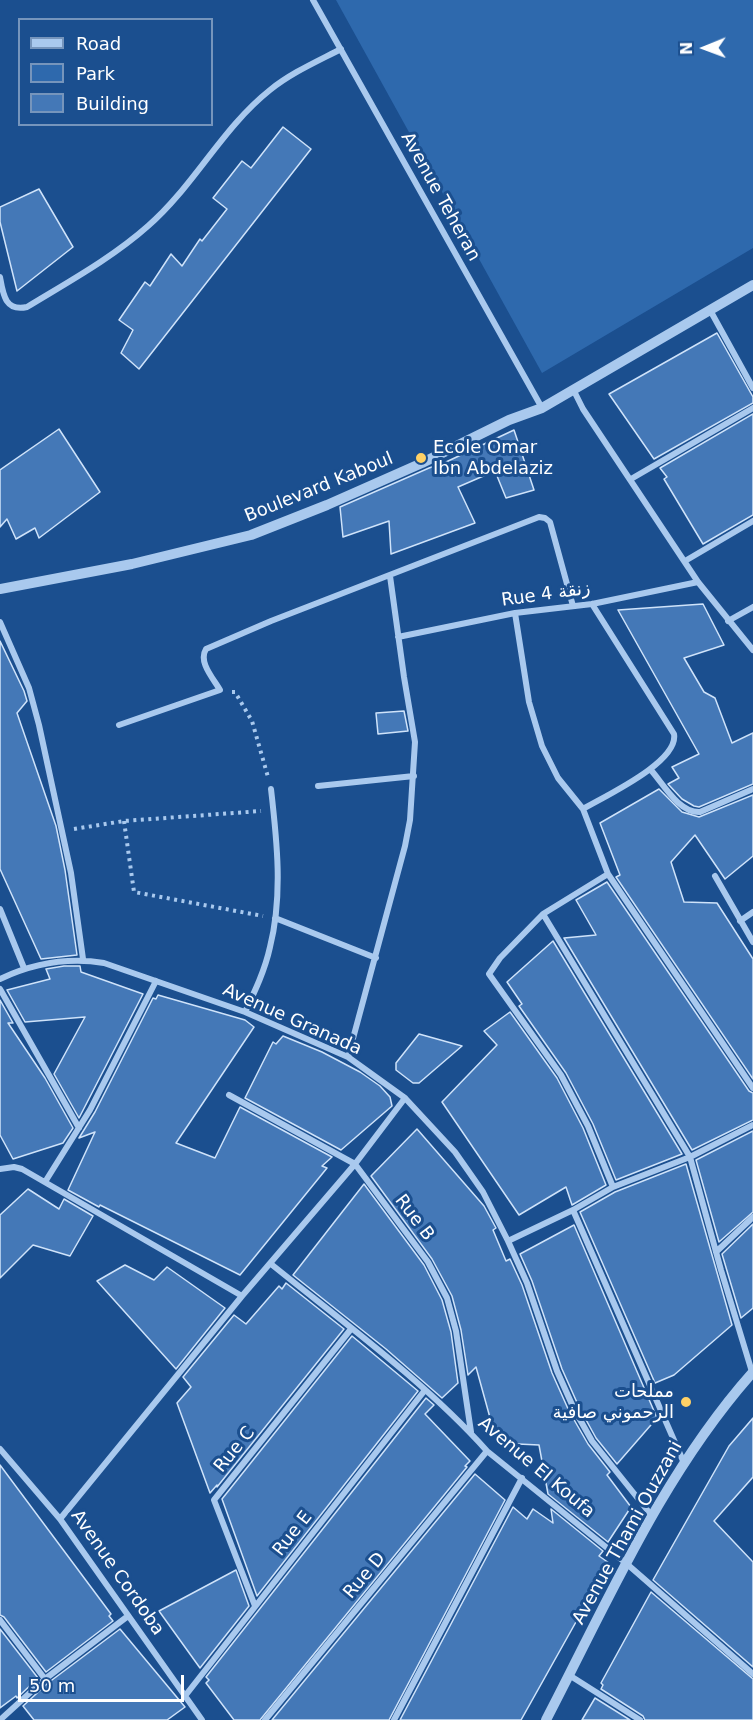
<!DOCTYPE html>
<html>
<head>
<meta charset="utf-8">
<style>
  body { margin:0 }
  #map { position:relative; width:753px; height:1720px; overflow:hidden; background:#1b4f8f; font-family:"DejaVu Sans",sans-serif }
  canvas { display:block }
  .legend { position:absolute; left:18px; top:18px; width:195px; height:108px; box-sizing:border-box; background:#1b4f8f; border:2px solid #7695bc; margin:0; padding:8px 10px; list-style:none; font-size:18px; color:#fff }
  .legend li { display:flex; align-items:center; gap:12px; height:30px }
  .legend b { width:30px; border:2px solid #7695bc }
  .north { position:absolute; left:675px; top:18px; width:60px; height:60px; -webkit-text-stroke:4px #1b4f8f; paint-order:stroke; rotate:269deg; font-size:16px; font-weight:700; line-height:24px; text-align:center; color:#fff }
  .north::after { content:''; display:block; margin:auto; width:21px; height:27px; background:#fff; clip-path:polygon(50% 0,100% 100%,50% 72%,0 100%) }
  .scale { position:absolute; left:18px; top:1675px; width:166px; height:27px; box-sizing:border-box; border:3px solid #fff; border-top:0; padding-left:8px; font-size:18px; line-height:21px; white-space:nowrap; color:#fff; -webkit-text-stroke:4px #1b4f8f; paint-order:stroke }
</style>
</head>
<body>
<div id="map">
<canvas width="753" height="1720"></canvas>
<ul class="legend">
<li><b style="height:8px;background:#a9c9ee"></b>Road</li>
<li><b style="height:16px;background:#2e69ad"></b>Park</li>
<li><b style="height:16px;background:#4478b7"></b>Building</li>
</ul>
<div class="north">N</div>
<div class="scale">50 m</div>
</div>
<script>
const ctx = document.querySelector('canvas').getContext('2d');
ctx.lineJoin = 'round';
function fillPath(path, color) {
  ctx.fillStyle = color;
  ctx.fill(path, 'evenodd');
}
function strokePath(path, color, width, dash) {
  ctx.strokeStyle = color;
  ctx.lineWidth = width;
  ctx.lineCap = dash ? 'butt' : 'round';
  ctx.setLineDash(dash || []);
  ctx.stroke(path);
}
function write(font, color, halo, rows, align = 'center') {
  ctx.font = font + ' "DejaVu Sans",Cairo,sans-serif';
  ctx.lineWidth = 6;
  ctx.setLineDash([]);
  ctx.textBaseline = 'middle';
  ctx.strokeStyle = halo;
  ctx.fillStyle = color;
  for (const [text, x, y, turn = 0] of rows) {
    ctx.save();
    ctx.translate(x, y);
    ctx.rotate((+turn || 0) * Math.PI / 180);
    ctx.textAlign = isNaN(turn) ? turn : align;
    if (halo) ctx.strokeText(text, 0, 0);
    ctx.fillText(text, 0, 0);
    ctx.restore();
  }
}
const green = new Path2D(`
  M336,0H753V248L542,373Z`);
const building = new Path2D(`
  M283,127L311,149L139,369L121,353L133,330L119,320L145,282L150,286L171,254L182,266L200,239L202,241L227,209L213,198L242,161L251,168Z
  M39,189L73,247L17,291L0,222V207Z
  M717,333L753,397V403L654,459L609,394Z
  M753,414V515L703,544L664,479L667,477L660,468Z
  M59,429L100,492L39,538L35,528L16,539L7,519L0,527V470Z
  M514,430L534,490L506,498L495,471L458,487L475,523L391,554L389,521L343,537L340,507L429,468L446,462Z
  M703,604L724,645L684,658L704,692L715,698L732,743L753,733V784L699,807L694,806L682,799L668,784L679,778L672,767L699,754L618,610Z
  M0,641L24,691L27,701L17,713L56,826L65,870L77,955L41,959L0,869Z
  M404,711L408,731L378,734L376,713Z
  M659,789L682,812L699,817L753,795V856L725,879L695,835L671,862L684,902L717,903L753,959V1079L616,877L620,875L600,823Z
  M607,882L749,1091L753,1093V1120L692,1150L564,938L596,935L576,900Z
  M553,941L682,1154L616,1180L593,1124L566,1073L519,1006L522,1004L507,982Z
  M64,966H80L81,972L143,994L79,1118L54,1074L85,1017L25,1022L7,990L50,979L46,969Z
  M158,995L245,1020L254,1027L176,1143L215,1158L240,1107L332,1157L322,1166L327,1168L240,1275L100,1205L99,1207L68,1190L95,1132L79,1138L95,1112L153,998L156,999Z
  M0,1000L13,1023H8L45,1078L73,1128L63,1143L13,1159L0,1135Z
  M510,1012L557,1078L583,1128L606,1185L572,1205L566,1187L519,1215L442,1102L497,1045L484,1031Z
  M419,1034L462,1046L419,1083H413L396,1070V1063Z
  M283,1036L322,1052L360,1072L380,1086L390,1097L392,1106L341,1150L245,1098L273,1042L276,1044Z
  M417,1129L484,1206L496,1228L493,1230L506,1261L510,1259L522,1285L552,1373L569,1411L588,1444L610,1472L607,1475L631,1507L608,1542L548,1494L539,1445L497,1443L476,1367L468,1375L461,1330L452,1296L432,1259L371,1176Z
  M753,1131V1212L719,1242L696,1160Z
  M686,1164L732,1325L674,1375L655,1383L580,1212L615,1192Z
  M364,1184L424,1265L442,1300L451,1332L458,1383L442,1398L386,1349L293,1275Z
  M28,1189L59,1209L64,1199L93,1216L70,1256L33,1245L0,1278V1215Z
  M753,1224V1308L741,1318L722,1254Z
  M574,1225L657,1418L617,1464L596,1438L579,1407L562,1369L532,1281L520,1254Z
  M125,1265L154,1280L167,1267L225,1308L176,1369L97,1281Z
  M286,1283L344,1329L217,1487V1485L210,1493L177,1403L191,1387L183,1377L234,1315L246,1324L279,1286L282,1289Z
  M352,1336L418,1391L257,1596L222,1499Z
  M426,1398L434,1405L425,1414L470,1461L465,1466L467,1467L260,1720H234L206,1683L209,1680L206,1677Z
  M753,1418V1477L714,1521L753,1562V1667L653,1580L729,1446Z
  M0,1465L111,1614L109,1616L113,1621L46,1672L4,1617L0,1615Z
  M475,1474L505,1500L389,1720H272Z
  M513,1507L527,1519L533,1509L553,1523L551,1509L603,1551L599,1556L609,1563L521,1720H400Z
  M236,1570L249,1606L200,1668L159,1611Z
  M651,1592L753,1679V1720H645L643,1716L601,1689L603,1685L601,1683Z
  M0,1629L38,1678L17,1698L16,1696L0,1708Z
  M120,1629L185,1707L167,1720H34L23,1706L48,1683Z
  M595,1698L630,1720H582Z`);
const path = new Path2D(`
  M232,692H235L252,721L268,777
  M124,821L134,892L263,916
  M74,829L124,821L261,811`);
const minor = new Path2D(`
  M313,0L542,408
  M0,277C3,294 5,312 27,307C68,282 112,258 148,226C194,186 222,128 270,90C291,73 316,62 341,49
  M710,310L753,388
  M574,391L583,409L698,582L753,650
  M631,479L753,408
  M685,561L753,521
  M515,613L529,702L542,746L558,778L583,809L608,874L753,1088
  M728,621L753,607
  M0,622L29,688L39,725L71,873L83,959
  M398,637L515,613L592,604L698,582
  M119,725L220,690C213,678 198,662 206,649L271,621L539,517L545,518L550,522L573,606
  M651,770C664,785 679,813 700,812L753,789
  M318,786L414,776
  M583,809C605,796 679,762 674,734L592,604
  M608,874L543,914L500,958L489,974L561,1075L588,1126L613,1187
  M715,876L753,942
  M0,909L24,968
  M543,914L690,1157L721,1270L752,1372
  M275,918L376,958
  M740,921L753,912
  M0,979C34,963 67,957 104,963L245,1012L348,1057L405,1098L455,1152L483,1192L508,1241L527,1283L557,1371L574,1409L592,1441L652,1516
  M0,989L79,1128
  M245,1012C255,991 265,970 270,947C283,896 277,841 271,789
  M348,1057L405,846L410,820L415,742L404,677L390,576
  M229,1095L355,1164L428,1262L447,1298L456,1331L471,1432
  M0,1169L14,1167L22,1169L242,1296
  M45,1182L90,1110L156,981
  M573,1210L684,1463
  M508,1241L573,1210L613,1187L690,1157L753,1125
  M716,1252L753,1217
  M271,1264C344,1323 424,1381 487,1451L627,1564L753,1674
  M0,1449L60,1519L202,1720
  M60,1519L242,1296L355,1164L405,1098
  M255,1606L214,1500L351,1329
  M0,1620L45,1679
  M569,1675L640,1720
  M185,1696L425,1390
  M0,1720L45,1679L128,1616
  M265,1720L487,1451
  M394,1720L522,1478`);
const tertiary = new Path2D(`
  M0,589L132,564L251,535L327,505L422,463L509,420L542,408L753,285
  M546,1720C608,1601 663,1473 753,1372`);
const markers = [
  [421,458,6,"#ffd166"],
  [686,1402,6,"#ffd166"]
];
const streetNames = [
  ["Avenue Teheran",440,197,61],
  ["Boulevard Kaboul",319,488,-22],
  ["Rue 4 زنقة",546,595,-8],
  ["Avenue Granada",292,1020,24],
  ["Rue B",414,1218,53],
  ["Rue C",235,1450,-51],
  ["Avenue El Koufa",536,1468,40],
  ["Avenue Thami Ouzzani",628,1533,-61],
  ["Rue E",293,1534,-52],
  ["Avenue Cordoba",117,1573,55],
  ["Rue D",365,1576,-50]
];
const poiNames = [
  ["Ecole Omar",433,448],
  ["Ibn Abdelaziz",433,469],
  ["مملحات",674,1392,"right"],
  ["الرحموني صافية",674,1413,"right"]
];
fillPath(green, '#2e69ad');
fillPath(building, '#4478b7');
strokePath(building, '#cfe3fa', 1.5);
strokePath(path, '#a9c9ee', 4, [3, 4.5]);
strokePath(minor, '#a9c9ee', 6);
strokePath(tertiary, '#a9c9ee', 10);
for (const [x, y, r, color] of markers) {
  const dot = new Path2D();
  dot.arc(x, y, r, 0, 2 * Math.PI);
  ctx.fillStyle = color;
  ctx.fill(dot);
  strokePath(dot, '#1b4f8f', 2);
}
write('18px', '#fff', '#1b4f8f', streetNames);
write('18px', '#fff', '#1b4f8f', poiNames, 'left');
</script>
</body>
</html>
